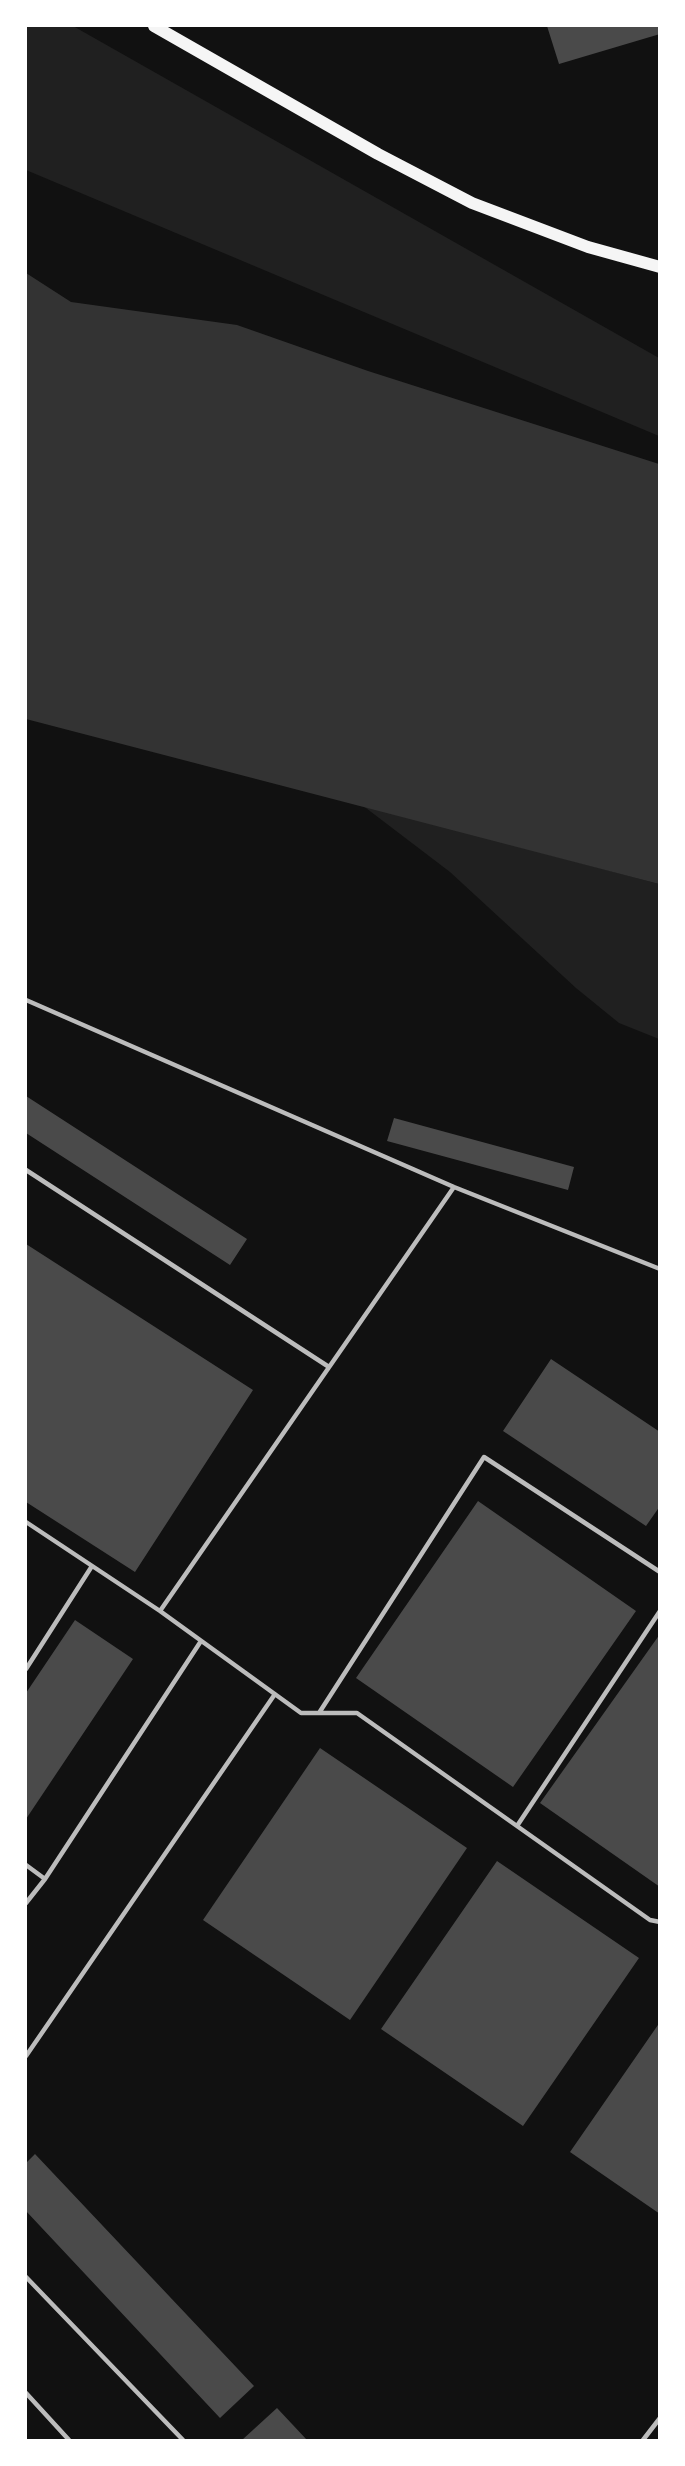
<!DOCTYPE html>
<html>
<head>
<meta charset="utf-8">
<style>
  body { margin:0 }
  #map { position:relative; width:685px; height:2466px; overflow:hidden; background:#111; font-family:"Source Sans 3",sans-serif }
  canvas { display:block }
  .frame { position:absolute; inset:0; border:27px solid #fff; pointer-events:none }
</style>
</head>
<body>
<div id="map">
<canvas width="685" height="2466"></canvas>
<div class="frame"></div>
</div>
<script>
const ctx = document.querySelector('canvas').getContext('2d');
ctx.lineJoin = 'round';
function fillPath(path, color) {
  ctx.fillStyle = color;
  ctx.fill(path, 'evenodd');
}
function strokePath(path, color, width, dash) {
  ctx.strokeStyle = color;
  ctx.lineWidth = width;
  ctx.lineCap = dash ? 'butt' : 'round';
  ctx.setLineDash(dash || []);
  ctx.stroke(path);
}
const green = new Path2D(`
  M26,26H73L659,358V436L26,170Z
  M362,805L659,884V1039L619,1023L576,988L450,872Z`);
const water = new Path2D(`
  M26,273L71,302L237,325L368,371L659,464V884L26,719Z`);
const building = new Path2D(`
  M547,26H660V34L559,64Z
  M26,1096L247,1239L230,1265L26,1133Z
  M394,1118L574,1167L568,1190L387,1141Z
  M26,1244L253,1390L135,1572L26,1502Z
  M551,1359L660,1432V1506L646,1526L503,1431Z
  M478,1501L636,1611L513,1787L356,1678Z
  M75,1620L133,1659L26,1819V1693Z
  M660,1634V1887L540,1803Z
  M320,1748L467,1848L350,2020L203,1920Z
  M497,1861L639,1958L523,2126L381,2029Z
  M660,2022V2214L570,2152Z
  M35,2154L254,2386L220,2418L26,2211V2163Z
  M277,2408L307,2440H242Z`);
const service = new Path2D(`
  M26,1000L454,1187L660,1269
  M26,1170L329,1367
  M26,1522L160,1611L454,1187
  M160,1611L301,1713H357L650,1920L660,1922
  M26,1669L92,1566
  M319,1713L484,1457L660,1572
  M517,1826L660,1611
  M26,1865L45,1879L201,1641
  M26,1903L45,1879
  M26,2056L275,1694
  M26,2277L183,2440
  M26,2393L69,2440
  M643,2440L660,2418`);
const secondary = new Path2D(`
  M154,26L378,154L472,203L588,247L660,267`);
fillPath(green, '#202020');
fillPath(water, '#333');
fillPath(building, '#4a4a4a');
strokePath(service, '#bcbcbc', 4.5);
strokePath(secondary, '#f5f5f5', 12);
</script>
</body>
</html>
